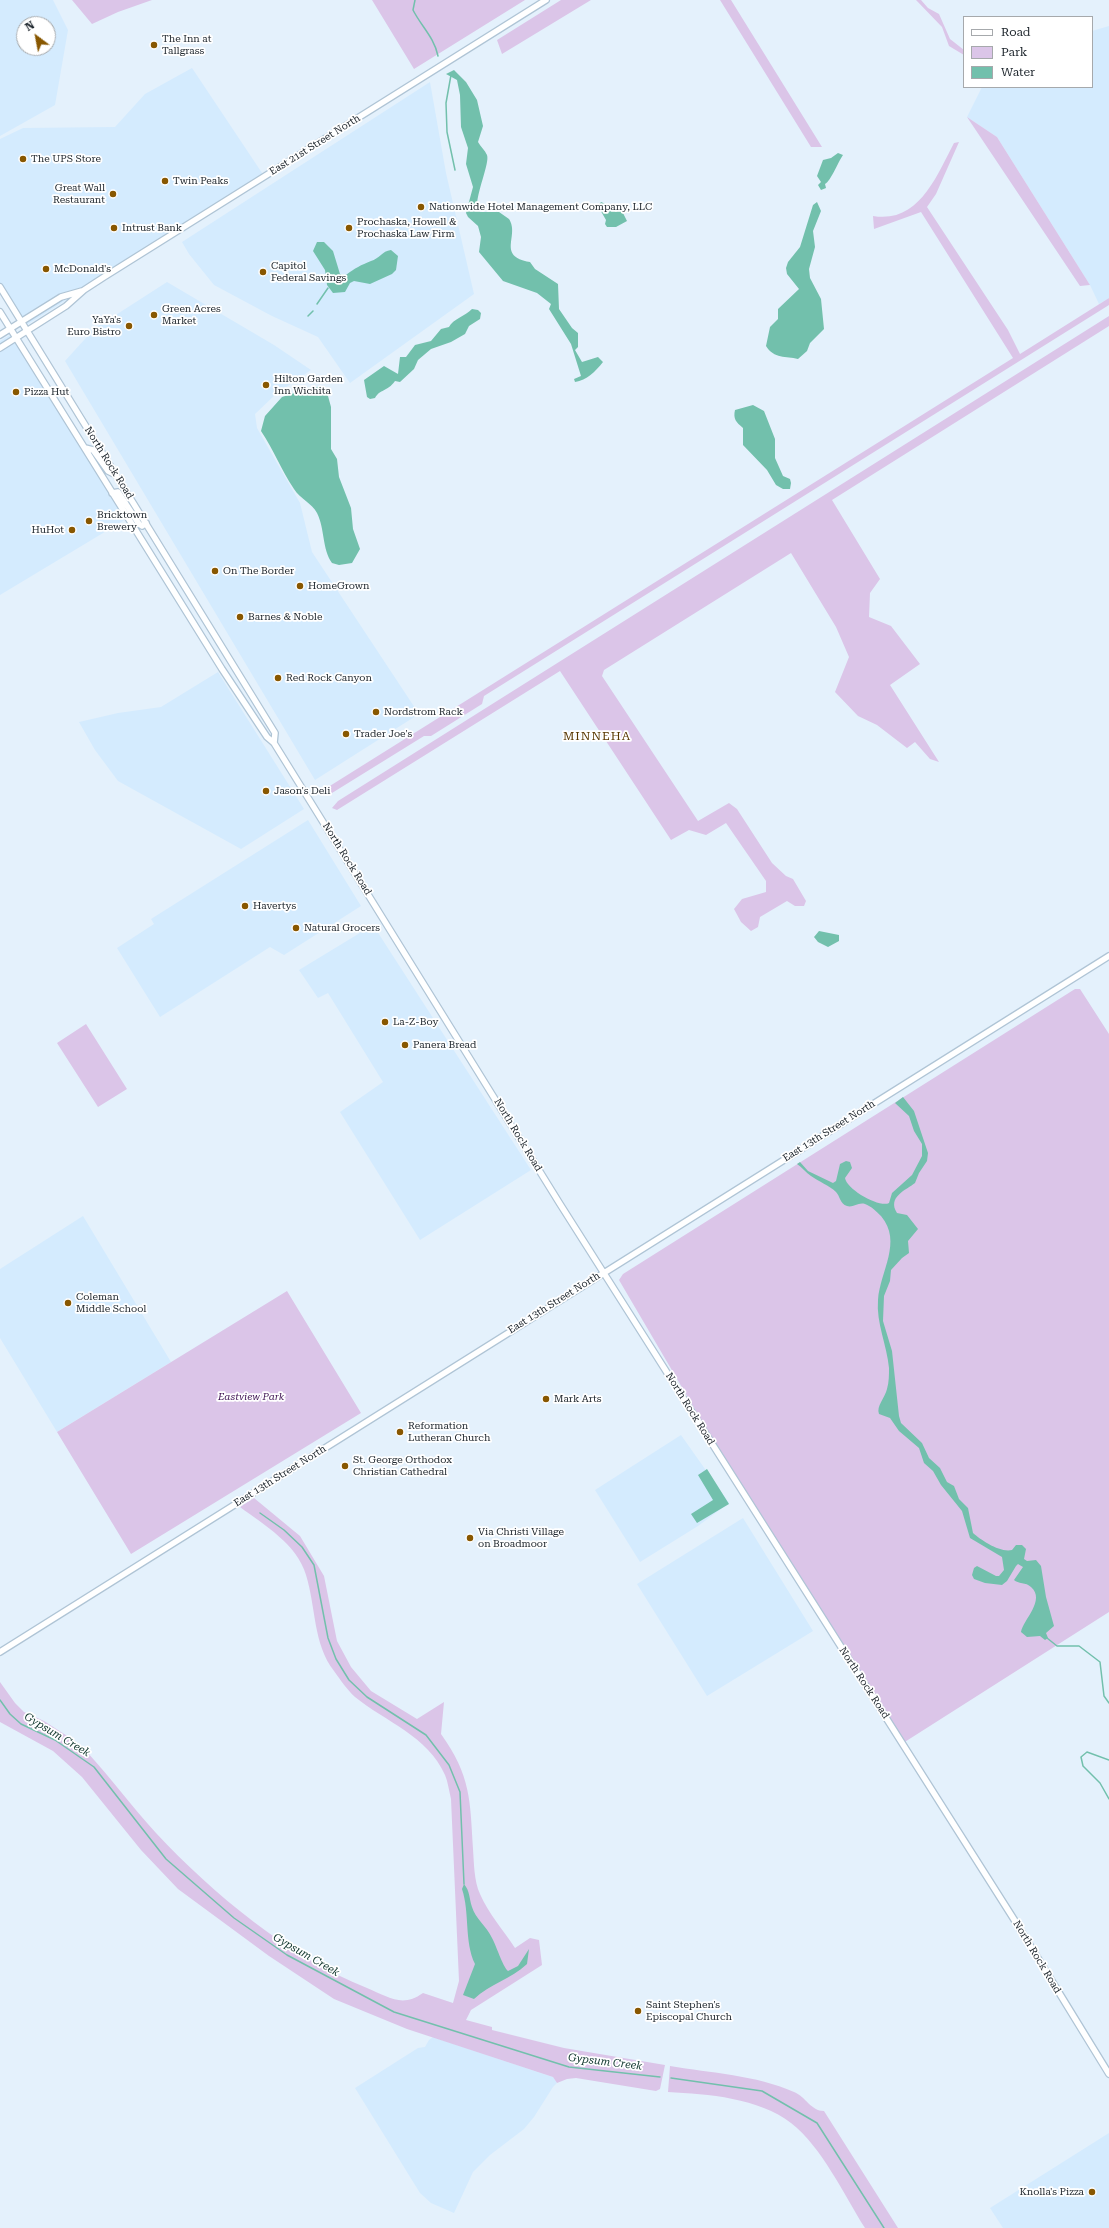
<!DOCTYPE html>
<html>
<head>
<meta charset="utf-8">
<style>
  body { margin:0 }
  #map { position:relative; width:1109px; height:2228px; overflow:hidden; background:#e4f1fc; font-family:"Roboto Serif",serif }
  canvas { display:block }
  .legend { position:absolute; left:963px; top:16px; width:130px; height:72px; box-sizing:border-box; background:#fff; border:1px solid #a6a9ac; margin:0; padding:5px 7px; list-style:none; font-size:12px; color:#20282f }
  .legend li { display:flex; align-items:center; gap:8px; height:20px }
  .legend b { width:20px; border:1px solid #a6a9ac }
  .north { position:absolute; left:16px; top:16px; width:40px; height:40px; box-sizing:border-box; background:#fff; border:1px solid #a6a9ac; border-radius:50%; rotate:328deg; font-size:11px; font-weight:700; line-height:16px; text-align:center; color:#20282f }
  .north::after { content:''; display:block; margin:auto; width:14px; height:18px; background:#885700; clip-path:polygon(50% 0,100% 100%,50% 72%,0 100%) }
</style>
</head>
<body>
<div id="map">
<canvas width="1109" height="2228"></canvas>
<ul class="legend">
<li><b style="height:5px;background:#fff"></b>Road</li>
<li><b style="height:11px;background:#dbc5e8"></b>Park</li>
<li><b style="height:11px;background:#72c0ac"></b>Water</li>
</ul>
<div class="north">N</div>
</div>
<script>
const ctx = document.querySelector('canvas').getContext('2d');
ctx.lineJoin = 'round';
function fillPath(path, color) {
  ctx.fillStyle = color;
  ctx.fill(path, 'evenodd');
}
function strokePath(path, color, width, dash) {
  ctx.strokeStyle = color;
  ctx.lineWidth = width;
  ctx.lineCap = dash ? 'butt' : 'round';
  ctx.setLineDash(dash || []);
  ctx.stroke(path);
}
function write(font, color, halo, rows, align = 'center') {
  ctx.font = font + ' "Roboto Serif",serif';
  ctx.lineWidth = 3.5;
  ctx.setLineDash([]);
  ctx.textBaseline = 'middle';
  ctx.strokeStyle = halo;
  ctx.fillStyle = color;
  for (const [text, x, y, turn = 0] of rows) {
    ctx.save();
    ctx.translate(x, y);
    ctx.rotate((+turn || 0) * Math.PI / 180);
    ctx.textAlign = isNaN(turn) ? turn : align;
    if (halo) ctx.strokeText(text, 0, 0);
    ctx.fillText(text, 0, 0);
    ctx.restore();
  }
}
const built = new Path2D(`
  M0,0H53L68,30L55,105L0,136ZM24,24H48V48H24Z
  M1109,26V298L1099,304L1090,285L997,137L967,117L982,87H1092V31Z
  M192,68L264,176L25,326L0,287V139L23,128L115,127L145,94Z
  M430,82L446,173L474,294L350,383L318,337L272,316L214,285L189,254L182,242Z
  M167,282L274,345L311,370L276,394L255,414L257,428L300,503L312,552L419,714L315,780L65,361L94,329Z
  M13,333L128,518L0,595V341Z
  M218,672L304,809L241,849L118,781L95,750L79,722L118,713L161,707Z
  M308,820L361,906L284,955L270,947L160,1017L117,948L154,924L151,919Z
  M373,925L531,1170L420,1240L340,1112L383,1082L328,993L318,998L299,970Z
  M83,1216L171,1362L57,1432L0,1338V1269Z
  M681,1435L729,1503L698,1526L640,1562L595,1490Z
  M743,1518L813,1631L707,1696L637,1584Z
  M433,2037L553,2077L557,2083L553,2087L534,2117L524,2129L490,2155L473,2172L454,2213L431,2203L420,2193L355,2088L418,2048L425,2047L429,2040Z
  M1109,2133V2228H1003L990,2208Z`);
const green = new Path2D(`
  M72,0H152L118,12L92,24Z
  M372,0H525L414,69Z
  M561,0H591L502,54L497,40Z
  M720,0H731L822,147H811Z
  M916,0H921L928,8L939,14L950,39L964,50V55L949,46L942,27Z
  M967,117L997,137L1090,285L1080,286Z
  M959,142L936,194L927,207L1008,330L1020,354L1109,298V305L484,696L482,704L431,736H424L332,793L325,789L1013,358L921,212L874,229L873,216C919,224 937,175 954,143Z
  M1109,316V326L832,500L880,579L870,593L869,617L891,626L920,664L890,685L939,762L930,759L915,742L907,748L877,725L858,716L835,692L849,657L836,627L791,553L604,670L602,676L698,821L729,803L737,809L772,863L786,876L793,879L806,901L804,906H795L787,901L760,917L758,927L751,931L741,922L734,909L742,899L766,892V881L726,823L706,835L689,830L671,840L560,671L337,810L332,808L338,801Z
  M1075,989H1080L1109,1034V1612L900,1745L758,1517L619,1280L623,1274Z
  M86,1024L127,1089L98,1107L57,1043Z
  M287,1291L361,1413L131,1554L57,1432Z
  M254,1498L300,1536L324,1576L337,1641L351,1667L371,1691L417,1719L444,1702L441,1734C471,1776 470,1800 473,1849C474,1863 474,1881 480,1894C488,1913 504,1931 515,1948L530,1938L539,1940L542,1965L471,2010L466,2020L492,2027V2030L564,2048L665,2065L660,2089L656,2091L576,2078L567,2079L557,2083L553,2077L407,2029L334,1999L269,1956L178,1889L141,1850L82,1777L53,1751L0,1722V1682L15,1703L24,1712L44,1721L75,1741L87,1752C111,1778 132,1807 156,1833C213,1894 289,1957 367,1988C389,1997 402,2008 423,1993L453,2003L459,1981L451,1799C449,1791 448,1782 445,1775C428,1736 386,1722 355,1697C347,1690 340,1679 334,1671C313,1644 316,1607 306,1575C297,1544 264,1525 240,1507Z
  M670,2066C711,2073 756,2075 794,2092C806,2097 811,2111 824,2111L898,2228H865C844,2195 822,2147 791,2123C759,2098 708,2094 668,2092Z`);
const water = new Path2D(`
  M454,70L466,82L477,100L483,126L478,142C480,146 485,150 487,155C490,163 476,193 477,208L480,212H499L509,219C520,236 496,256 530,262L535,269L558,284L559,309L572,328L578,333V347L575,350L582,362L598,357L603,362C595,372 587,380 575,382L574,379L581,376L571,344L549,309L551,304L537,293L503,281L479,252L481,237L478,226L468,217L466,213L473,187L466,164L468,148L461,127L460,95L457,80L446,74Z
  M838,153L843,155C838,162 831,181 825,184L826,188L821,190L818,185L821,182L817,176L823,160L831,158Z
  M601,202L622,211L627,221L616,227H607L605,224L606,220L598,206Z
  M817,202L821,211L813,231L815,247L809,269L810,278L821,299L824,329L810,343L807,351L798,359C786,356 774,359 766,346L770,327L778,319V309L799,289L787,274L786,268L788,262L800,247L813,205Z
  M317,242H324L333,251L340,274L346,275C355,268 361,265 371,261C379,259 382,251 391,250L398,256L396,270L392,274L370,284L354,281L350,283L345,292L333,293L327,285L325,270L313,251Z
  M472,309L478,310L481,313L480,319L469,326L465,334L451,342L431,349L418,360L414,369L400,382L395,381C387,392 380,389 375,398L370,399L367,397L364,380L384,366L398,374L400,357H406L415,345L431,341L441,329L449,327C453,319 465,316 472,309Z
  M313,387H322L328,396L331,407V449L337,459L339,477L351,508L353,529L360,549L352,563L339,565L332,563C322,549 325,529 317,513C312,503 300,499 294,489C281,470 274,450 261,431L265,416L282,397Z
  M753,405L764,411L775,439V458L783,476L790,479L791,483L790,489H783L776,485L767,470L743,445V428C736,422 733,419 735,410Z
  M819,931L839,935V941L828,947L818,942L814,937Z
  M903,1097L914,1111L928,1153L927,1161L919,1173L915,1183C906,1190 887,1197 897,1213L907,1215L918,1229L908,1241L909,1253L902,1258L891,1270L890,1281L884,1296L883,1321L892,1351L899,1416L901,1423L922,1443L929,1458L940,1468L947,1482L954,1486L959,1499L968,1508L973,1533C981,1540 1000,1553 1012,1550L1016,1545H1022L1026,1549L1024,1559L1027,1561L1036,1560L1041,1566L1046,1597L1054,1626L1046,1633L1048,1638L1045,1640L1040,1636L1027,1637L1021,1632C1023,1620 1046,1600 1031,1587C1026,1582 1018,1584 1014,1580L1023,1567L1018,1564L1016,1566L1007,1581L1002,1585L985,1583L974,1579L972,1575L974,1568L977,1566L996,1576H999L1004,1570L1002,1557L970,1538L962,1511L941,1485L933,1471L924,1463L919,1448L899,1431L890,1418L879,1414C876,1406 885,1398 887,1389C889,1382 889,1375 889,1368C887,1345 876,1323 878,1300C880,1271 903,1242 881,1216C877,1212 871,1206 865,1204C858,1202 853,1208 847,1206C840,1204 840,1196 836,1192C829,1185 819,1182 811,1176C806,1173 802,1167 797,1164L800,1162L808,1171L833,1183L836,1181L840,1164L846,1161L850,1162L852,1168L845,1178C847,1190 880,1208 889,1203L892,1193L912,1175L922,1156V1144L914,1131L909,1116L895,1103Z
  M707,1469L729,1504L697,1523L691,1514L713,1500L698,1475Z
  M464,1884C470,1891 469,1898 472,1907C475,1918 487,1927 492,1938C496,1945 503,1967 508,1971L518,1966L529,1949L527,1964C511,1979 490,1984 474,1999L463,1995L475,1964C464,1941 470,1913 462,1889Z`);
const stream = new Path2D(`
  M415,0L413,10C421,26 434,37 438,56
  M451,75L446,103L447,132L455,170
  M317,304L328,288
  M308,316L313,311
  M260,1513L284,1530L302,1547L314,1565L328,1638L336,1659L349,1680L367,1697L426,1735L449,1765L460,1792L464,1884
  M1047,1638L1057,1646H1079L1100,1662L1104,1696L1109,1703
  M0,1700L10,1714L21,1724L55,1740L94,1767L166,1859L234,1918L287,1955L394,2012L569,2067L660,2077
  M1109,1760L1087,1752L1081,1757L1083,1766L1100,1783L1109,1799
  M671,2078L762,2091L817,2123L884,2228`);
const secondary = new Path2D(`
  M0,287L275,733L274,743
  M0,312L222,669L267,737L274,743L560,1204L1015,1921L1109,2074
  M0,335L61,297L82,291
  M0,348L66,306L84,290L104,277L546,0
  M85,448L93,450L108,471L116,475
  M112,493L118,492L139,524L142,526L146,523
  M0,1652L1109,956`);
const markers = [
  [154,45,4,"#885700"],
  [23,159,4,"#885700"],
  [165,181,4,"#885700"],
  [113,194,4,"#885700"],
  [421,207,4,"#885700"],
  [114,228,4,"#885700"],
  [349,228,4,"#885700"],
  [46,269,4,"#885700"],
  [263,272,4,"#885700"],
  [154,315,4,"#885700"],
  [129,326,4,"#885700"],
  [266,385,4,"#885700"],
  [16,392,4,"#885700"],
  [89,521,4,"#885700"],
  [72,530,4,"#885700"],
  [215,571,4,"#885700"],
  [300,586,4,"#885700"],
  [240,617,4,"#885700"],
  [278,678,4,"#885700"],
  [376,712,4,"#885700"],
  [346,734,4,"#885700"],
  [266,791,4,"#885700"],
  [245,906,4,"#885700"],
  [296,928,4,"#885700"],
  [385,1022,4,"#885700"],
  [405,1045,4,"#885700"],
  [68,1303,4,"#885700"],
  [546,1399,4,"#885700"],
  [400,1432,4,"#885700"],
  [345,1466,4,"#885700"],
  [470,1538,4,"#885700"],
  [638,2011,4,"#885700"],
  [1092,2192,4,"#885700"]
];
const poiNames = [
  ["The Inn at",162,39],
  ["Tallgrass",162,51],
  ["The UPS Store",31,159],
  ["Twin Peaks",173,181],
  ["Great Wall",105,188,"right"],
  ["Restaurant",105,200,"right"],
  ["Nationwide Hotel Management Company, LLC",429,207],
  ["Prochaska, Howell &",357,222],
  ["Prochaska Law Firm",357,234],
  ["Intrust Bank",122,228],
  ["Capitol",271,266],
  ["Federal Savings",271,278],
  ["McDonald's",54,269],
  ["Green Acres",162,309],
  ["Market",162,321],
  ["YaYa's",121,320,"right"],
  ["Euro Bistro",121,332,"right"],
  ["Hilton Garden",274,379],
  ["Inn Wichita",274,391],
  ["Pizza Hut",24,392],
  ["Bricktown",97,515],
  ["Brewery",97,527],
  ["HuHot",64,530,"right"],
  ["On The Border",223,571],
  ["HomeGrown",308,586],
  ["Barnes & Noble",248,617],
  ["Red Rock Canyon",286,678],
  ["Nordstrom Rack",384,712],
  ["Trader Joe's",354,734],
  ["Jason's Deli",274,791],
  ["Havertys",253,906],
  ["Natural Grocers",304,928],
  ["La-Z-Boy",393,1022],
  ["Panera Bread",413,1045],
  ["Coleman",76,1297],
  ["Middle School",76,1309],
  ["Mark Arts",554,1399],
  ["Reformation",408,1426],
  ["Lutheran Church",408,1438],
  ["St. George Orthodox",353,1460],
  ["Christian Cathedral",353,1472],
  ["Via Christi Village",478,1532],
  ["on Broadmoor",478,1544],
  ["Saint Stephen's",646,2005],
  ["Episcopal Church",646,2017],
  ["Knolla's Pizza",1084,2192,"right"]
];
const streetNames = [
  ["East 21st Street North",315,145,-32],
  ["North Rock Road",109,463,58],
  ["North Rock Road",347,859,58],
  ["East 13th Street North",829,1131,-32],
  ["North Rock Road",518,1135,59],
  ["East 13th Street North",554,1303,-32],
  ["North Rock Road",690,1409,58],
  ["East 13th Street North",280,1476,-32],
  ["North Rock Road",864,1683,57],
  ["North Rock Road",1037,1957,59]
];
const parkNames = [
  ["Eastview Park",251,1397]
];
const waterNames = [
  ["Gypsum Creek",57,1735,31],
  ["Gypsum Creek",306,1955,30],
  ["Gypsum Creek",605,2062,7]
];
const quarterNames = [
  ["MINNEHA",597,736]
];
fillPath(built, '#d4ebfe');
fillPath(green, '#dbc5e8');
fillPath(water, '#72c0ac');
strokePath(stream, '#72c0ac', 1.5);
strokePath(secondary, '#afc4d5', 8);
strokePath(secondary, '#fff', 5.5);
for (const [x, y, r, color] of markers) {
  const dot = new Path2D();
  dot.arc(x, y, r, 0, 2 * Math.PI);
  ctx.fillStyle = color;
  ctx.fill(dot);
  strokePath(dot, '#fff', 1.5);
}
write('10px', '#20282f', '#fff', poiNames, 'left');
write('10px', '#20282f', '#fff', streetNames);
write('italic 10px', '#3c1050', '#fff', parkNames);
write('italic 11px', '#12382f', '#fff', waterNames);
ctx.letterSpacing = '1px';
write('12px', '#583700', '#fff', quarterNames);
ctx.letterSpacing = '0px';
</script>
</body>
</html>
